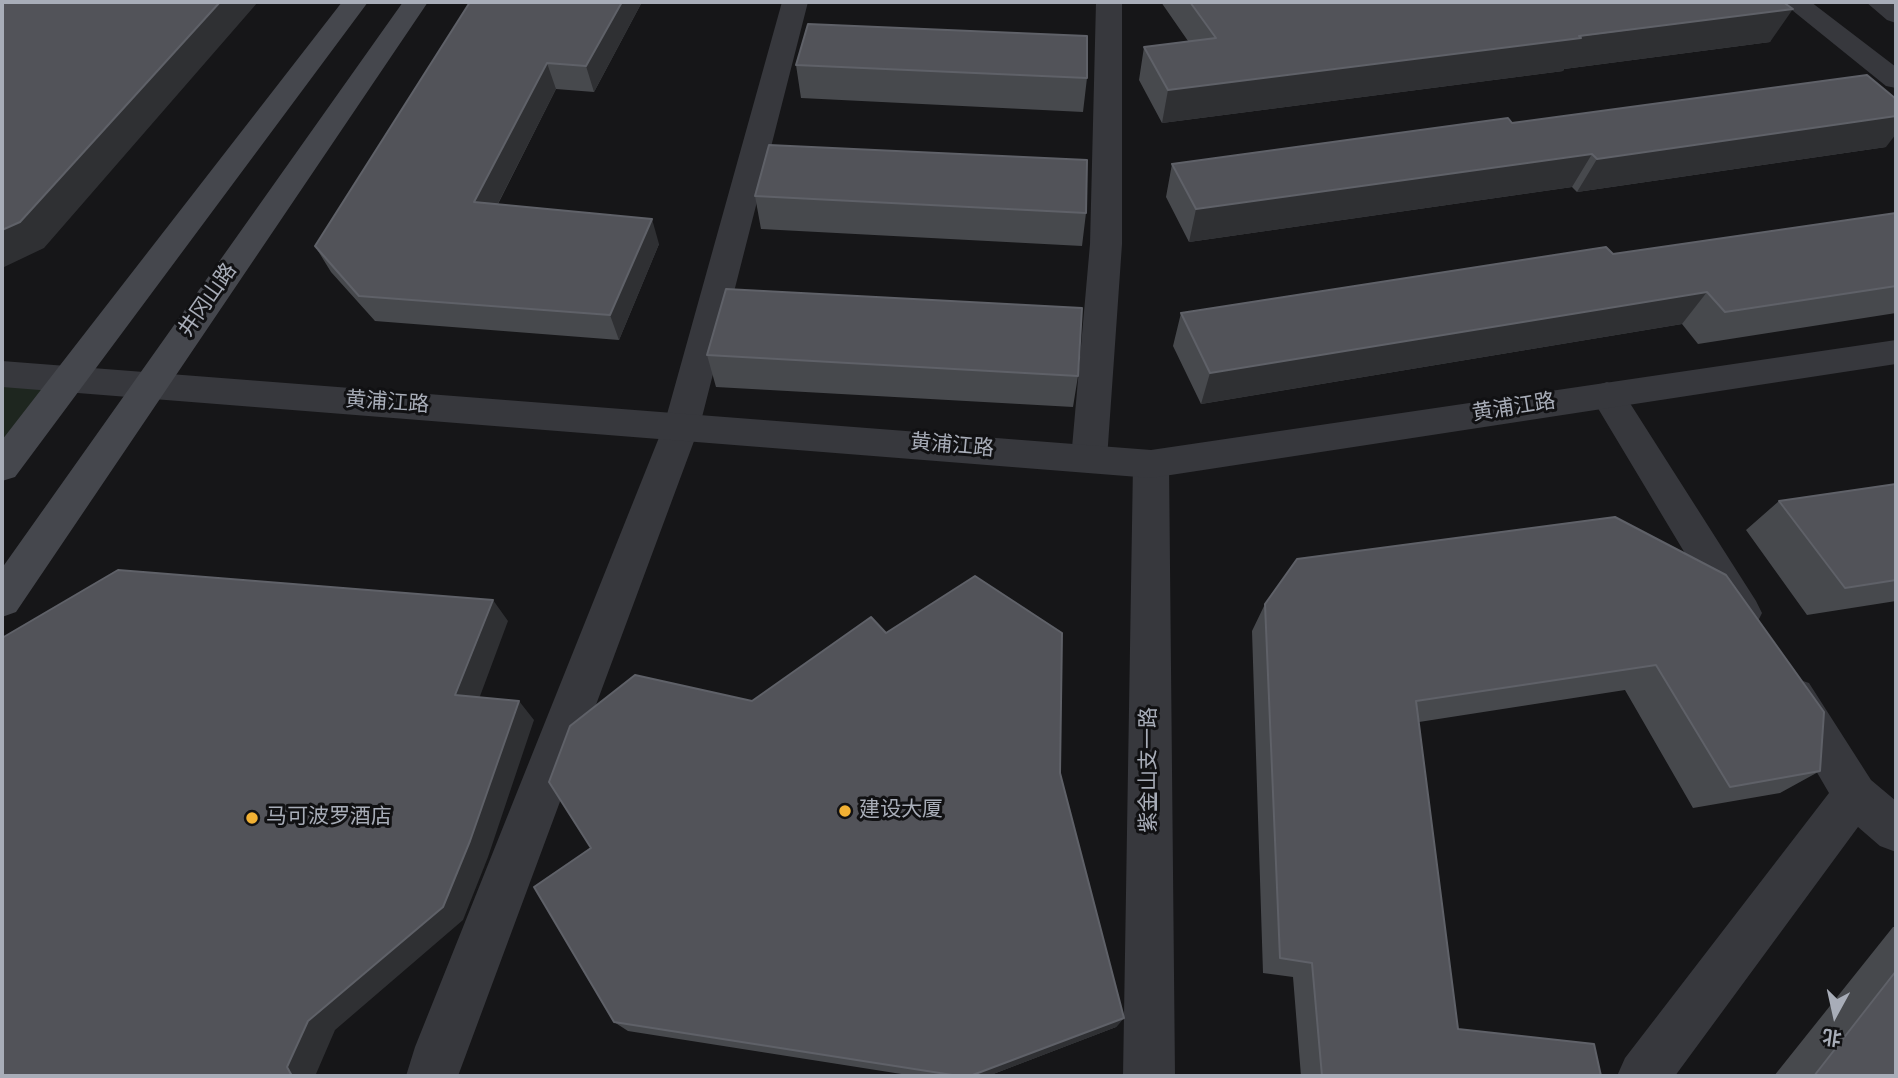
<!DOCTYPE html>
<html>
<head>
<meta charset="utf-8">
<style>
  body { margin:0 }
  #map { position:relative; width:1898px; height:1078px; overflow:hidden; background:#161618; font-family:"Source Sans 3","Noto Sans SC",sans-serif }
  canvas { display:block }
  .frame { position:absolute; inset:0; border:4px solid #a8adb8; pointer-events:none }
  .north { position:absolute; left:1800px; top:980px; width:70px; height:70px; -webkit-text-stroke:5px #111113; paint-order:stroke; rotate:188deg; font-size:19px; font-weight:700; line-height:28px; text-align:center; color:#a8adb8 }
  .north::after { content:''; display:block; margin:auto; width:24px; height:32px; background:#a8adb8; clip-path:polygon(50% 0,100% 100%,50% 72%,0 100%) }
</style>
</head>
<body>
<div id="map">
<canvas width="1898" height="1078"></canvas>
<div class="frame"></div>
<div class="north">北</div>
</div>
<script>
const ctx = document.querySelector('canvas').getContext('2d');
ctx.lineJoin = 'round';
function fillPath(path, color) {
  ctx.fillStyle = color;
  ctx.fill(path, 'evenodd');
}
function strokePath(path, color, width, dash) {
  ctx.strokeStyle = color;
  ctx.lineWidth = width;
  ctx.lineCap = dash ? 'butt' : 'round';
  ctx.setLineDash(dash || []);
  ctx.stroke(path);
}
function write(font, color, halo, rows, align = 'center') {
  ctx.font = font + ' "Source Sans 3","Noto Sans SC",sans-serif';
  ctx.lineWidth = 6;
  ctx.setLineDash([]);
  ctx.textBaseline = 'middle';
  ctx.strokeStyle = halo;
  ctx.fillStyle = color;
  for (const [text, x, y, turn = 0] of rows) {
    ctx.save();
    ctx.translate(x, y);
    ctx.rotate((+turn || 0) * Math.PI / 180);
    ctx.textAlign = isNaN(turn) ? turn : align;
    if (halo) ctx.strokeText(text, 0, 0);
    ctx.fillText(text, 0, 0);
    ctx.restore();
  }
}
const green = new Path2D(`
  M2,374L68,380L2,468Z`);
const minor = new Path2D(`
  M782,2H808L700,425L458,1076H406L415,1047L664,425Z
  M1096,2H1122V244L1107,459L1102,469L1089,473L1076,469L1071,459L1090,244Z
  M1866,2H1894L1896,23L1887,20Z
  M1607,382L1619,386L1756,601L1762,613L1756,625L1742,631L1728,625L1590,395L1595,386Z
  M1151,450L1164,454L1169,464L1175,1076H1123L1133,464L1138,454Z
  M1794,678L1809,683L1871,780L1896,801V852L1880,846L1858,827L1675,1076H1617L1625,1058L1829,793L1773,697L1779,683Z`);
const tertiary = new Path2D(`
  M1782,2H1811L1896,67V88L1886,86Z
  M1896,340V364L1151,478L2,387V361L1151,450Z`);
const secondary = new Path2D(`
  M342,2H368L15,477L2,481V440Z
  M403,2H428L16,612L2,617V568Z`);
const wall = new Path2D(`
  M470,2H642L594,92L556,89L498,204L659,244L619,340L375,321L331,272L315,246Z
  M1161,2H1783L1770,42L1564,69L1563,71L1162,123L1139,80L1144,47L1188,41Z
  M796,65L1087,78L1083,112L801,98Z
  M1512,123L1886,147L1577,192L1572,187L1189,242L1166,197L1172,164Z
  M755,196L1086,213L1082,246L761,229Z
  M1896,213V313L1698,344L1682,324L1201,404L1173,346L1181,313L1613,254Z
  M707,355L1078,376L1073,407L716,387Z
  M1896,484V601L1807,615L1746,530L1779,501Z
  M1615,517L1820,771L1780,793L1693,808L1625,690L1419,722L1458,1029L1601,1076H1301L1293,977L1263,973L1252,631L1265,604Z
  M886,633L1060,773L1124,1018L1116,1027L988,1076H914L628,1031L614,1022L591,848Z
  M1893,927H1896V1076H1774Z`);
const shadedWall = new Path2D(`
  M220,2H258L44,248L2,268V230Z
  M622,2H642L594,92L586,66Z
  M1793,9L1770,42L1564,69L1563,71L1162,123L1168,90Z
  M547,63L556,89L486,227L474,202Z
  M1896,116V134L1886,147L1577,192L1597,159Z
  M1592,154L1572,187L1189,242L1196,209Z
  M652,219L659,244L619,340L610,315Z
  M1707,292L1682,324L1201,404L1210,373Z
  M493,600L508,621L473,715L455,695Z
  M519,701L534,720L488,857L463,920L335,1030L316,1074L317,1076H292L287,1067L308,1021Z
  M1124,1018L1116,1027L988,1076H970Z`);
const building = new Path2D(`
  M2,2H220L20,222L2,230Z
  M470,2H622L586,66L547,63L474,202L652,219L610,315L359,296L315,246Z
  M1190,2H1783L1793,9L1579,36L1581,38L1168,90L1144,47L1216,38Z
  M808,24L1087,36V78L796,65Z
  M1867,75L1896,99V116L1597,159L1592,154L1196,209L1172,164L1508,118L1512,123Z
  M769,145L1087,160L1086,213L755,196Z
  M1896,213V286L1725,312L1707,292L1210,373L1181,313L1606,247L1613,254Z
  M726,289L1082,308L1078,376L707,355Z
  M1896,484V580L1845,588L1779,501Z
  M1615,517L1726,575L1824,712L1820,771L1730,787L1656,665L1416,701L1458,1029L1594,1044L1601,1076H1322L1312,963L1280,958L1265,604L1297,559Z
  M118,570L493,600L455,695L519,701L470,841L443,907L308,1021L287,1067L292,1076H2V638Z
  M975,576L1062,633L1060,773L1124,1018L970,1076H959L614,1022L534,887L591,848L549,782L570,726L635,675L752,701L871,617L886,633Z
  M1896,971V1076H1814Z`);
const markers = [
  [845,811,7,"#f2b134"],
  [252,818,7,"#f2b134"]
];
const streetNames = [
  ["井冈山路",209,301,-55],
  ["黄浦江路",387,404,4],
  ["黄浦江路",1514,409,-9],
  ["黄浦江路",952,447,5],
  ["紫金山支一路",1150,770,-90]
];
const poiNames = [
  ["建设大厦",859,811],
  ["马可波罗酒店",266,818]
];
fillPath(green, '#1e261f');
fillPath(minor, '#37383d');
fillPath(tertiary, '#37383d');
fillPath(secondary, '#45474d');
fillPath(wall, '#47494d');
fillPath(shadedWall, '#2f3033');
fillPath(building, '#525359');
strokePath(building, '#5f6168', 2);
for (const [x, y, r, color] of markers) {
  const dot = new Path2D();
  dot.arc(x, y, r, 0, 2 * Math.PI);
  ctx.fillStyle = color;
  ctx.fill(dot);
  strokePath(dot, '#111113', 2.5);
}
write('21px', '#a8adb8', '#111113', streetNames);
write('21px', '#a8adb8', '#111113', poiNames, 'left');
</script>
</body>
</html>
